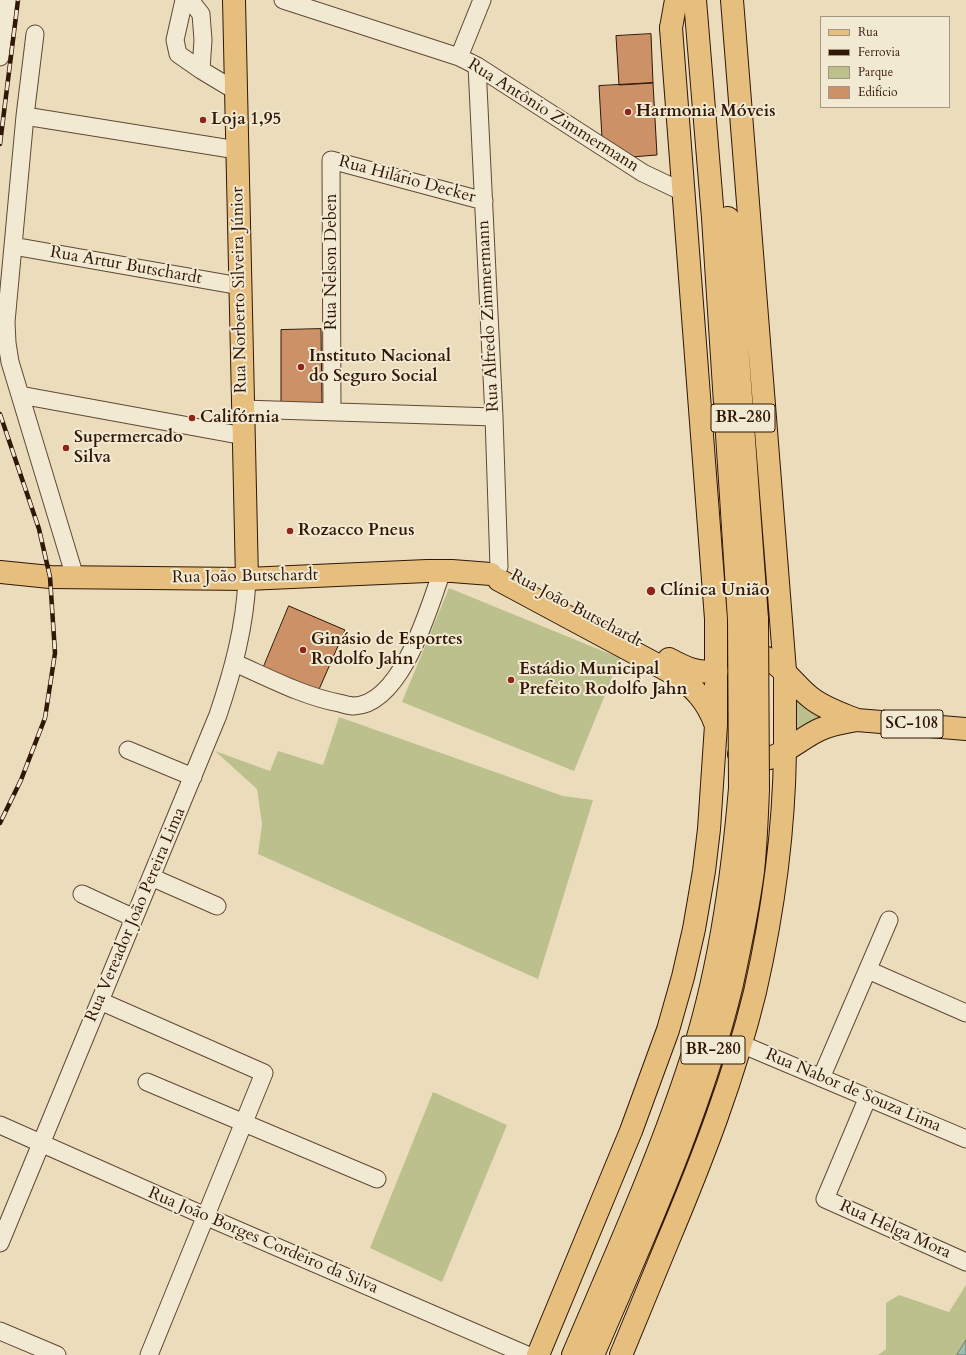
<!DOCTYPE html>
<html>
<head>
<meta charset="utf-8">
<style>
  body { margin:0 }
  #map { position:relative; width:966px; height:1355px; overflow:hidden; background:#ebddbc; font-family:Cardo,serif }
  canvas { display:block }
  .legend { position:absolute; left:820px; top:16px; width:130px; height:92px; box-sizing:border-box; background:#f2e9d3; border:1px solid #a59581; margin:0; padding:5px 7px; list-style:none; font-size:12px; color:#311705 }
  .legend li { display:flex; align-items:center; gap:8px; height:20px }
  .legend b { width:20px; border:1px solid #a59581 }
</style>
</head>
<body>
<div id="map">
<canvas width="966" height="1355"></canvas>
<ul class="legend">
<li><b style="height:5px;background:#e6be7e"></b>Rua</li>
<li><b style="height:5px;background:#311705"></b>Ferrovia</li>
<li><b style="height:11px;background:#bcc08d"></b>Parque</li>
<li><b style="height:11px;background:#cc9166"></b>Edifício</li>
</ul>
</div>
<script>
const ctx = document.querySelector('canvas').getContext('2d');
ctx.lineJoin = 'round';
function fillPath(path, color) {
  ctx.fillStyle = color;
  ctx.fill(path, 'evenodd');
}
function strokePath(path, color, width, dash) {
  ctx.strokeStyle = color;
  ctx.lineWidth = width;
  ctx.lineCap = dash ? 'butt' : 'round';
  ctx.setLineDash(dash || []);
  ctx.stroke(path);
}
function write(font, color, halo, rows, align = 'center') {
  ctx.font = font + ' Cardo,serif';
  ctx.lineWidth = 4;
  ctx.setLineDash([]);
  ctx.textBaseline = 'middle';
  ctx.strokeStyle = halo;
  ctx.fillStyle = color;
  for (const [text, x, y, turn = 0] of rows) {
    ctx.save();
    ctx.translate(x, y);
    ctx.rotate((+turn || 0) * Math.PI / 180);
    ctx.textAlign = isNaN(turn) ? turn : align;
    if (halo) ctx.strokeText(text, 0, 0);
    ctx.fillText(text, 0, 0);
    ctx.restore();
  }
}
const green = new Path2D(`
  M449,588L620,658L574,771L402,702Z
  M793,695L833,718L794,736Z
  M339,717L563,796L593,800L538,979L258,854L262,824L257,789L215,751L270,771L278,751L323,765Z
  M433,1092L507,1125L442,1282L370,1248Z
  M966,1285V1340L957,1355H878L886,1349V1303L899,1295L949,1312Z`);
const water = new Path2D(`
  M966,1340V1355H957Z`);
const building = new Path2D(`
  M651,34L653,83L619,85L616,36Z
  M653,83L657,155L631,157L602,138L599,86Z
  M321,329L322,405L281,404V330Z
  M289,606L345,630L317,694L262,671Z`);
const minor = new Path2D(`
  M184,0L175,40L178,54L201,70L236,91
  M190,0L201,14L203,40L201,70
  M283,0L459,57L477,66L643,173L683,192
  M35,34L25,116L6,322L7,343L10,362L75,577
  M0,57L8,0
  M459,57L482,0
  M477,66L494,417L499,567
  M25,116L237,150
  M13,246L240,286
  M20,395L244,436
  M243,409L494,417
  M332,412L331,160L484,201
  M235,663C269,678 303,696 339,703C344,704 349,706 354,706C402,704 429,608 442,571
  M128,750L193,777
  M151,877L217,906
  M82,894L134,918
  M868,970L966,1013
  M100,1001L264,1073L149,1355
  M741,1044L966,1139
  M821,1078L889,920
  M147,1082L377,1179
  M868,1097L825,1199L966,1262
  M0,1125L205,1216L527,1355
  M0,1243L218,715C233,670 245,627 247,579
  M0,1331L57,1355`);
const major = new Path2D(`
  M234,0L247,579
  M0,572L50,577L247,579L427,571H452L491,574
  M499,580L676,675C695,688 707,702 715,723
  M739,656C771,645 789,681 810,697C823,708 842,714 857,720
  M669,659C686,668 698,674 717,671
  M785,671V751
  M739,754C768,774 796,739 821,729C833,724 845,722 857,720L966,729
  M538,1355L631,1131L668,1030L683,977L694,929L704,871L709,829L716,725V619L671,28`);
const highway = new Path2D(`
  M695,0L713,218L739,620
  M732,0L785,671
  M671,28L676,0
  M728,218L757,619
  M573,1355C613,1261 655,1168 687,1072C718,981 732,883 740,788
  M593,1355C644,1236 702,1110 732,984C740,947 748,909 753,871C756,844 757,816 758,789
  M621,1355C637,1317 652,1279 668,1241C702,1160 734,1078 755,992C773,913 784,832 785,751`);
const rail = new Path2D(`
  M0,144L18,0
  M0,414L39,529L50,577L55,653L45,718L21,780L0,823`);
const highwayBridge = new Path2D(`
  M757,619L758,789
  M739,620L740,788`);
const markers = [
  [628,112,4,"#8f2418"],
  [203,120,4,"#8f2418"],
  [301,367,4,"#8f2418"],
  [192,418,4,"#8f2418"],
  [66,448,4,"#8f2418"],
  [290,531,4,"#8f2418"],
  [651,591,5,"#8f2418"],
  [303,650,4,"#8f2418"],
  [511,680,4,"#8f2418"]
];
const shields = [
  [743,418,64],
  [912,724,62],
  [713,1050,64]
];
const shieldNames = [
  ["BR-280",743,418],
  ["SC-108",912,724],
  ["BR-280",713,1050]
];
const poiNames = [
  ["Harmonia Móveis",636,112],
  ["Loja 1,95",211,120],
  ["Instituto Nacional",309,357],
  ["do Seguro Social",309,377],
  ["Califórnia",200,418],
  ["Supermercado",74,438],
  ["Silva",74,458],
  ["Rozacco Pneus",298,531],
  ["Clínica União",660,591],
  ["Ginásio de Esportes",311,640],
  ["Rodolfo Jahn",311,660],
  ["Estádio Municipal",519,670],
  ["Prefeito Rodolfo Jahn",519,690]
];
const streetNames = [
  ["Rua Antônio Zimmermann",553,116,32],
  ["Rua Hilário Decker",407,180,15],
  ["Rua Nelson Deben",332,262,-90],
  ["Rua Artur Butschardt",126,266,10],
  ["Rua Norberto Silveira Júnior",240,290,-91],
  ["Rua Alfredo Zimmermann",489,316,-93],
  ["Rua João Butschardt",245,577,-1],
  ["Rua João Butschardt",576,609,28],
  ["Rua Vereador João Pereira Lima",136,915,-67],
  ["Rua Nabor de Souza Lima",853,1091,23],
  ["Rua Helga Mora",895,1230,24],
  ["Rua João Borges Cordeiro da Silva",263,1241,23]
];
fillPath(green, '#bcc08d');
fillPath(water, '#98bcb1');
strokePath(water, '#6f7a6c', 1);
fillPath(building, '#cc9166');
strokePath(building, '#311705', 1);
strokePath(minor, '#604833', 19);
strokePath(major, '#311705', 24);
strokePath(highway, '#311705', 24);
strokePath(minor, '#f2e9d3', 17);
strokePath(major, '#e6be7e', 22);
strokePath(highway, '#e6be7e', 22);
strokePath(rail, '#311705', 4.5);
strokePath(rail, '#f2e9d3', 3, [9]);
strokePath(highwayBridge, '#311705', 24, []);
strokePath(highwayBridge, '#e6be7e', 22);
for (const [x, y, r, color] of markers) {
  const dot = new Path2D();
  dot.arc(x, y, r, 0, 2 * Math.PI);
  ctx.fillStyle = color;
  ctx.fill(dot);
  strokePath(dot, '#f2e9d3', 1.5);
}
for (const [x, y, w] of shields) {
  const box = new Path2D();
  box.roundRect(x - w / 2, y - 14, w, 28, 3);
  ctx.fillStyle = '#f2e9d3';
  ctx.fill(box);
  strokePath(box, '#311705', 1);
}
write('bold 16px', '#311705', null, shieldNames);
write('bold 17px', '#311705', '#f2e9d3', poiNames, 'left');
write('17px', '#311705', '#f2e9d3', streetNames);
</script>
</body>
</html>
